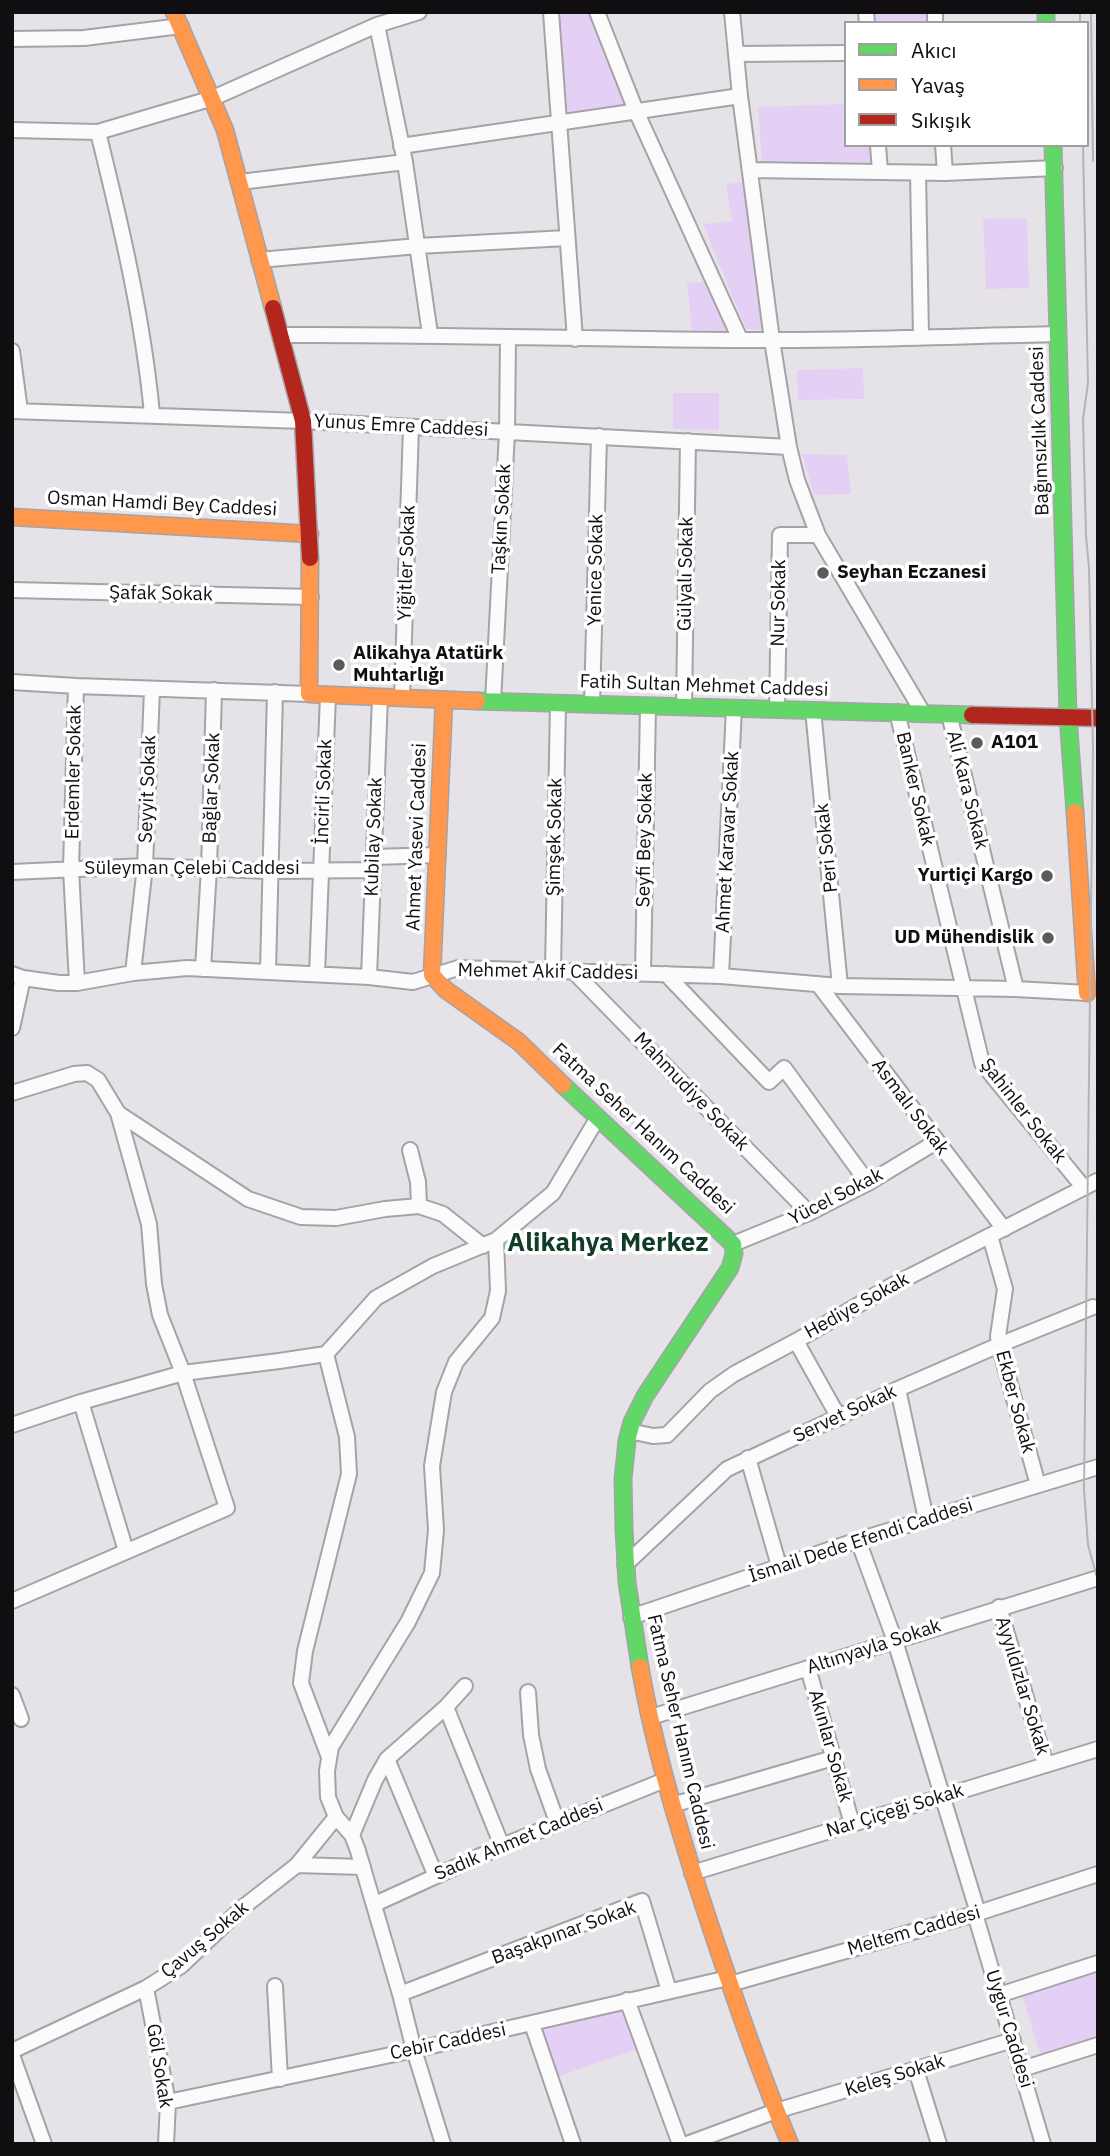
<!DOCTYPE html>
<html>
<head>
<meta charset="utf-8">
<style>
  body { margin:0 }
  #map { position:relative; width:1110px; height:2156px; overflow:hidden; background:#e6e3e8; font-family:"IBM Plex Sans",sans-serif }
  canvas { display:block }
  .frame { position:absolute; inset:0; border:14px solid #100e11; pointer-events:none }
  .legend { position:absolute; left:844px; top:21px; width:245px; height:126px; box-sizing:border-box; background:#fff; border:2px solid #9f9fa0; margin:0; padding:9px 12px; list-style:none; font-size:21px; color:#100e11 }
  .legend li { display:flex; align-items:center; gap:14px; height:35px }
  .legend b { width:35px; border:2px solid #9f9fa0 }
</style>
</head>
<body>
<div id="map">
<canvas width="1110" height="2156"></canvas>
<div class="frame"></div>
<ul class="legend">
<li><b style="height:9px;background:#63d668"></b>Akıcı</li>
<li><b style="height:9px;background:#ff974d"></b>Yavaş</li>
<li><b style="height:9px;background:#b3261e"></b>Sıkışık</li>
</ul>
</div>
<script>
const ctx = document.querySelector('canvas').getContext('2d');
ctx.lineJoin = 'round';
function fillPath(path, color) {
  ctx.fillStyle = color;
  ctx.fill(path, 'evenodd');
}
function strokePath(path, color, width, dash) {
  ctx.strokeStyle = color;
  ctx.lineWidth = width;
  ctx.lineCap = dash ? 'butt' : 'round';
  ctx.setLineDash(dash || []);
  ctx.stroke(path);
}
function write(font, color, halo, rows, align = 'center') {
  ctx.font = font + ' "IBM Plex Sans",sans-serif';
  ctx.lineWidth = 7;
  ctx.setLineDash([]);
  ctx.textBaseline = 'middle';
  ctx.strokeStyle = halo;
  ctx.fillStyle = color;
  for (const [text, x, y, turn = 0] of rows) {
    ctx.save();
    ctx.translate(x, y);
    ctx.rotate((+turn || 0) * Math.PI / 180);
    ctx.textAlign = isNaN(turn) ? turn : align;
    if (halo) ctx.strokeText(text, 0, 0);
    ctx.fillText(text, 0, 0);
    ctx.restore();
  }
}
const green = new Path2D(`
  M557,12H591L628,105L568,113Z
  M875,12H929V23H876Z
  M846,104V145H869L871,162L762,163L758,107Z
  M746,182L763,330L746,329L703,224L732,221L726,184Z
  M1027,218L1029,288L986,289L983,219Z
  M709,282L730,331L692,330L687,283Z
  M863,368L864,399L798,400L797,370Z
  M673,393H719V430L673,429Z
  M802,454L847,455L851,494L814,495Z
  M1098,1972V2037L1040,2054L1022,1995Z
  M625,2009L638,2049L556,2077L540,2031Z`);
const street = new Path2D(`
  M551,12L575,339
  M597,12L636,111L740,339
  M732,12L740,96L772,340L789,447L797,480L818,535L923,713
  M866,12L867,23
  M935,12V23
  M377,25L405,162L430,334
  M12,39L84,38L181,26
  M737,54L846,53
  M12,130L98,132L213,98L377,25L419,12
  M98,132C121,225 143,318 152,414
  M878,145L880,172
  M943,145L945,173
  M401,146L740,96
  M751,170L945,173L1055,168
  M918,173L921,336
  M240,182L405,162
  M259,260L418,246L567,238
  M281,335C445,334 608,340 772,340C867,340 963,336 1058,334
  M12,351L20,411
  M12,411L303,421L789,447
  M12,590L311,597
  M12,682L76,686L309,694
  M76,686L71,869L77,983
  M402,698L411,427
  M493,702L507,432L508,337
  M592,704L599,436
  M684,707L688,441
  M777,709L780,535H818
  M813,710L840,986
  M897,712L982,1063L1084,1188
  M949,714L1016,989
  M373,857L438,855
  M12,872L145,866L270,871L373,870
  M203,969L209,868L214,690
  M553,970L558,703
  M268,971L275,692
  M573,971L809,1213
  M133,973L145,866L152,689
  M643,973L648,706
  M12,974L23,978L59,983H77L133,973L187,968L369,977L413,982L458,968L721,976L840,986L1016,989L1087,993
  M317,974L328,695
  M666,974L769,1082L784,1068L868,1183
  M721,976L734,708
  M369,977L380,697
  M818,984L1004,1229
  M12,1028L23,978
  M12,1093L74,1074L87,1073L98,1080L118,1113L149,1224L154,1284L160,1315L183,1373L227,1508L12,1601
  M118,1113L248,1199L301,1217L336,1218L385,1209L419,1206L443,1214L483,1246
  M410,1150L418,1182L419,1206
  M990,1236L1005,1289L998,1336L999,1345L1038,1485
  M733,1244L809,1213L868,1183L936,1142
  M796,1341L839,1418
  M326,1354L347,1437L349,1474L305,1651L301,1683L329,1757
  M898,1389L926,1519
  M81,1402L126,1551
  M12,1425L81,1402L183,1373L279,1361L326,1354L376,1298L433,1266L496,1240L553,1193L597,1119
  M629,1431L653,1436L667,1435L710,1391L734,1374L796,1341L891,1286L1097,1181
  M748,1458L779,1566
  M858,1540L895,1641L978,1913
  M625,1565L727,1469L898,1389L999,1345L1093,1307
  M999,1607L1046,1765
  M631,1617L858,1540L1098,1467
  M808,1668L852,1824
  M528,1692L531,1735L538,1769L557,1822
  M12,1695L21,1719
  M446,1707L502,1846
  M651,1717L1098,1578
  M387,1759L435,1874
  M672,1805L833,1758
  M352,1835L375,1780L387,1759L446,1707L465,1686
  M297,1865L363,1867
  M692,1873L1098,1749
  M375,1904L502,1846L665,1780
  M975,1914L1043,2144
  M730,1984L975,1914L1098,1874
  M275,1986L280,2079
  M146,1988L168,2102L166,2144
  M400,1994L642,1901L669,1991
  M999,1995L1098,1963
  M627,2000L680,2144
  M532,2024L573,2144
  M12,2051L146,1988L181,1966L242,1908L297,1865L336,1817
  M12,2055L44,2144
  M1022,2069L1098,2045
  M916,2070L939,2144
  M168,2102L414,2050L728,1978
  M443,2144L414,2050L400,1994L358,1851L352,1835L336,1817L328,1797L327,1771L331,1747L408,1622L432,1573L436,1530L432,1466L444,1392L456,1362L492,1318L498,1291L496,1240
  M687,2144L776,2111L1013,2040`);
const fast = new Path2D(`
  M1046,12V23
  M1053,145L1068,716L1075,812
  M477,701L972,715
  M563,1085L733,1244L734,1254L730,1268L645,1396L632,1422L627,1441L623,1479L624,1529L627,1582L640,1667`);
const slow = new Path2D(`
  M174,12L225,130L273,308
  M12,517L310,534
  M310,558L309,694L477,701
  M444,700L432,975L446,990L519,1042L563,1085
  M1075,812L1087,993
  M640,1667C656,1758 684,1847 713,1934C737,2005 761,2075 790,2144`);
const jam = new Path2D(`
  M273,308L303,421L310,558
  M972,715L1098,718`);
const tram = new Path2D(`
  M1080,12V23
  M1091,12L1093,161
  M1083,145L1088,383L1083,419L1086,536L1089,568L1093,746L1084,1489L1088,1545L1098,1581`);
const markers = [
  [823,573,7,"#5b595c"],
  [339,665,7,"#5b595c"],
  [977,743,7,"#5b595c"],
  [1047,876,7,"#5b595c"],
  [1048,938,7,"#5b595c"]
];
const streetNames = [
  ["Yunus Emre Caddesi",401,426,3],
  ["Bağımsızlık Caddesi",1040,431,-92],
  ["Osman Hamdi Bey Caddesi",162,504,3],
  ["Taşkın Sokak",502,519,-87],
  ["Yiğitler Sokak",407,563,-88],
  ["Yenice Sokak",596,570,-89],
  ["Gülyalı Sokak",686,574,-89],
  ["Şafak Sokak",161,594,1],
  ["Nur Sokak",779,603,-89],
  ["Fatih Sultan Mehmet Caddesi",704,686,2],
  ["Erdemler Sokak",74,772,-89],
  ["Bağlar Sokak",212,788,-88],
  ["Seyyit Sokak",148,789,-88],
  ["Banker Sokak",915,789,77],
  ["Ali Kara Sokak",967,790,76],
  ["İncirli Sokak",324,792,-88],
  ["Kubilay Sokak",374,837,-88],
  ["Ahmet Yasevi Caddesi",417,837,-88],
  ["Şimşek Sokak",555,837,-89],
  ["Seyfi Bey Sokak",645,840,-89],
  ["Ahmet Karavar Sokak",728,842,-87],
  ["Peri Sokak",827,848,-96],
  ["Süleyman Çelebi Caddesi",192,869],
  ["Mehmet Akif Caddesi",548,972,1],
  ["Mahmudiye Sokak",691,1092,46],
  ["Asmalı Sokak",910,1107,53],
  ["Şahinler Sokak",1023,1111,52],
  ["Fatma Seher Hanım Caddesi",643,1129,43],
  ["Yücel Sokak",836,1197,-27],
  ["Hediye Sokak",857,1306,-29],
  ["Ekber Sokak",1015,1402,75],
  ["Servet Sokak",845,1414,-25],
  ["İsmail Dede Efendi Caddesi",861,1541,-18],
  ["Altınyayla Sokak",874,1647,-18],
  ["Ayyıldızlar Sokak",1022,1686,73],
  ["Fatma Seher Hanım Caddesi",680,1732,77],
  ["Akınlar Sokak",830,1746,74],
  ["Nar Çiçeği Sokak",895,1811,-17],
  ["Sadık Ahmet Caddesi",519,1840,-23],
  ["Meltem Caddesi",914,1931,-16],
  ["Başakpınar Sokak",564,1933,-20],
  ["Çavuş Sokak",205,1940,-40],
  ["Uygur Caddesi",1009,2029,73],
  ["Cebir Caddesi",448,2042,-12],
  ["Göl Sokak",159,2066,81],
  ["Keleş Sokak",895,2076,-17]
];
const poiNames = [
  ["Seyhan Eczanesi",837,573],
  ["Alikahya Atatürk",353,654],
  ["Muhtarlığı",353,676],
  ["A101",991,743],
  ["Yurtiçi Kargo",1033,876,"right"],
  ["UD Mühendislik",1034,938,"right"]
];
const districtNames = [
  ["Alikahya Merkez",608,1243]
];
fillPath(green, '#e4d0f4');
strokePath(street, '#a5a3a7', 18);
strokePath(fast, '#a5a3a7', 19);
strokePath(slow, '#a5a3a7', 19);
strokePath(jam, '#a5a3a7', 19);
strokePath(street, '#fbfbfc', 14);
strokePath(fast, '#63d668', 16);
strokePath(slow, '#ff974d', 16);
strokePath(jam, '#b3261e', 16);
strokePath(tram, '#b5b3b5', 2);
for (const [x, y, r, color] of markers) {
  const dot = new Path2D();
  dot.arc(x, y, r, 0, 2 * Math.PI);
  ctx.fillStyle = color;
  ctx.fill(dot);
  strokePath(dot, '#fff', 2.5);
}
write('19px', '#100e11', '#fff', streetNames);
write('bold 19px', '#100e11', '#fff', poiNames, 'left');
write('bold 26px', '#103c28', '#fff', districtNames);
</script>
</body>
</html>
